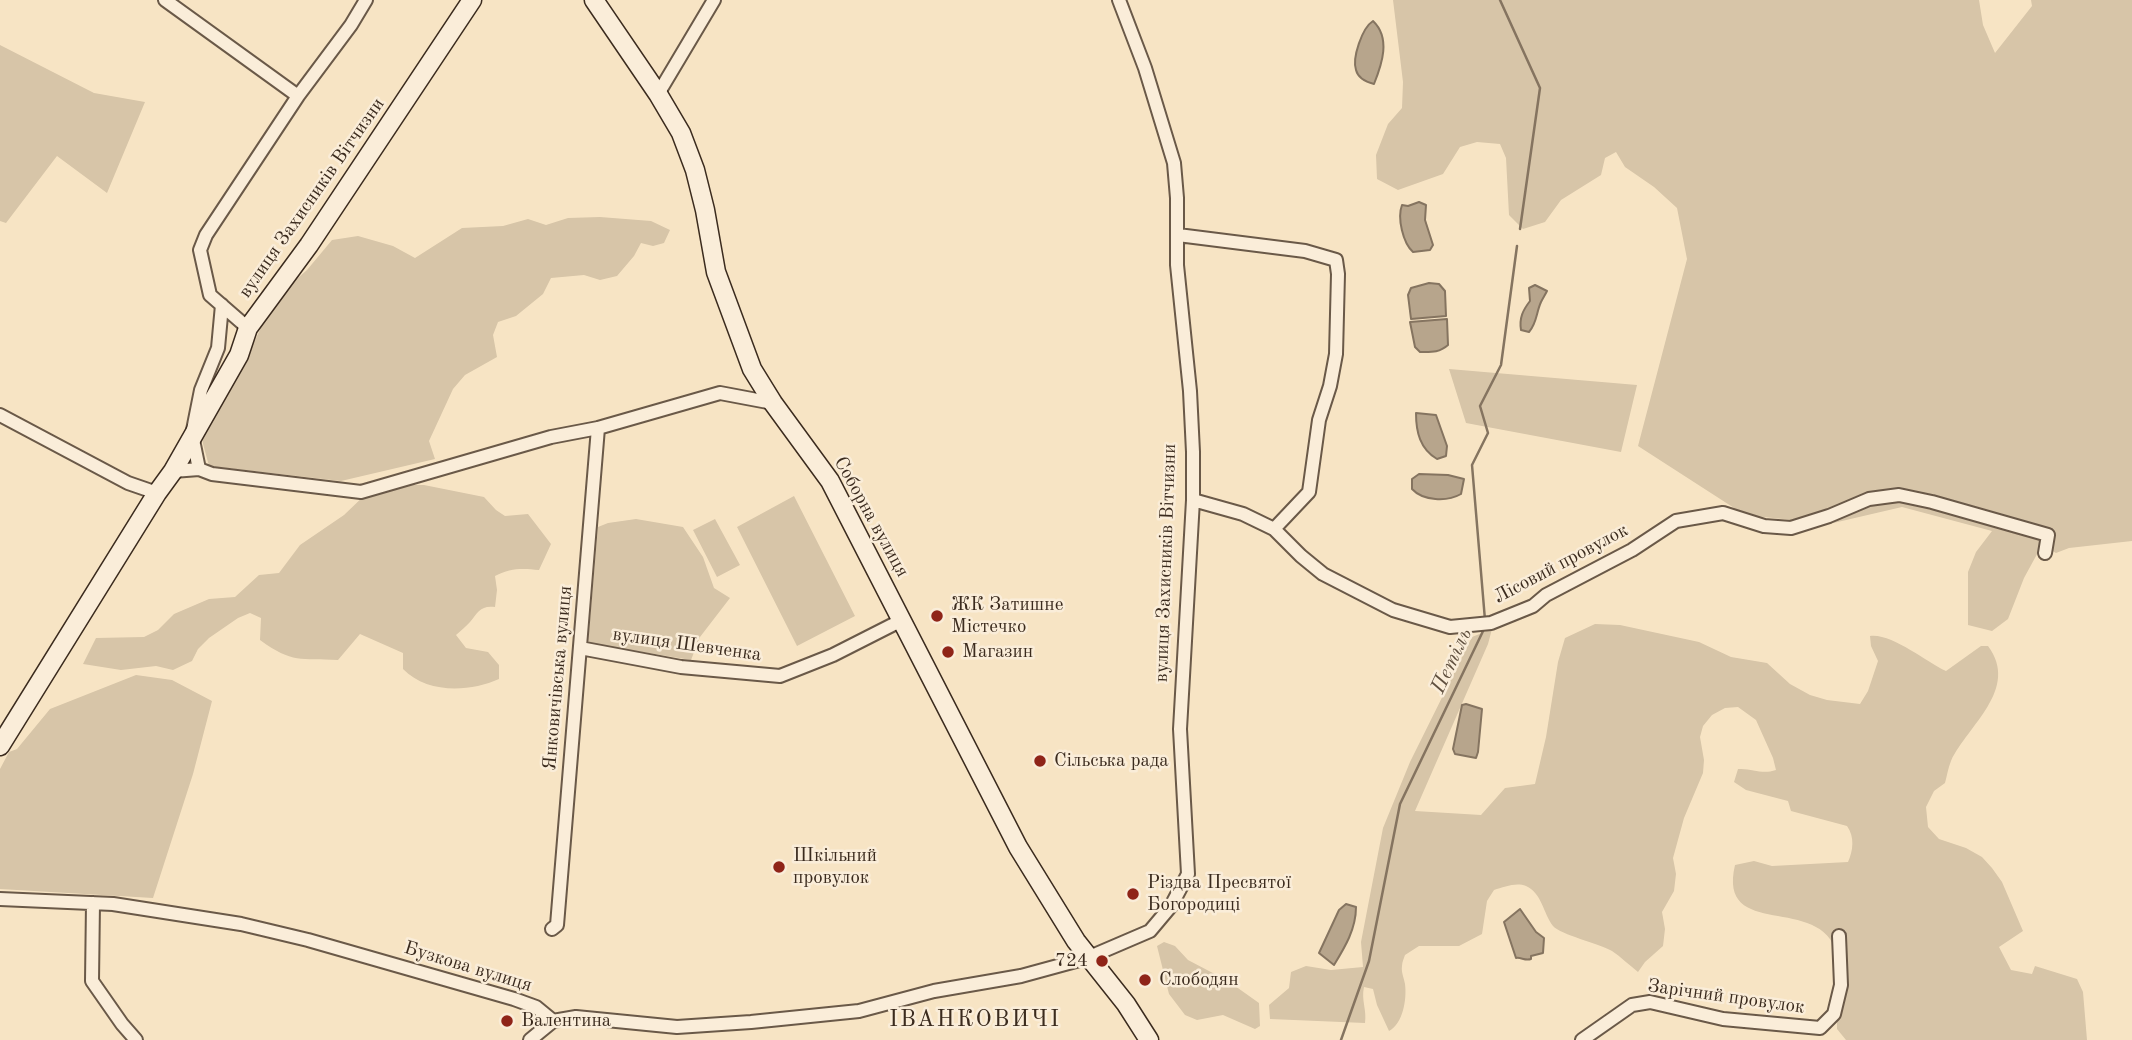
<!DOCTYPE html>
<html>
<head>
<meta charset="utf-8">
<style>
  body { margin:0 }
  canvas { display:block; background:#f7e4c4 }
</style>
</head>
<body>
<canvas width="2132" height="1040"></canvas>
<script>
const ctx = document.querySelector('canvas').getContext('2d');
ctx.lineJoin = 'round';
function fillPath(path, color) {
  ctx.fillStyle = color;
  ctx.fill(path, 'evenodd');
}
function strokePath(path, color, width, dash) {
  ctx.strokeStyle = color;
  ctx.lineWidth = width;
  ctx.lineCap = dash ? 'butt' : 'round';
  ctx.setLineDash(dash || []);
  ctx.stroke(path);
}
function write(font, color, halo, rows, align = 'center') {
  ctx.font = font + ' "Old Standard TT",serif';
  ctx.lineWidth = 5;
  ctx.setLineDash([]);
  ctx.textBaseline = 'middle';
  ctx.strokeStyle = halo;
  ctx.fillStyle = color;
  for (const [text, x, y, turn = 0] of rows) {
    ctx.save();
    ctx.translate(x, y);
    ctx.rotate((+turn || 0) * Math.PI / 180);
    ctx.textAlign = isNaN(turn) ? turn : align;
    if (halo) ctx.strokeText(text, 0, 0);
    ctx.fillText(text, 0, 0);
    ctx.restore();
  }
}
const green = new Path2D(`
  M1393,0H1979L1983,25L1995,53L2032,6L2031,0H2132V541L2069,548L2056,553L2042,545L2024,578L2008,619L1992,631L1968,625V572L1976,552L1992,531L1902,507L1829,524L1745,515L1638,446L1687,259L1677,208L1654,187L1625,167L1616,152L1605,158L1601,175L1561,200L1545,222L1523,229L1509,215L1506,158L1500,144L1477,142L1460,147L1443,174L1398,190L1377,179L1376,155L1388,124L1402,108L1403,82Z
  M0,45L94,93L145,102L107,193L57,156L6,223L0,221Z
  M600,217L651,221L670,230L664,243L653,246L641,243L634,256L617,276L600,280L584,275L551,278L543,294L516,316L498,322L493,335L497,357L465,375L453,389L429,441L435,459L341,481L209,466L202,440L238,375L276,297L307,270L332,240L358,236L393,246L415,258L462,228L503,226L528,219L546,225L568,218Z
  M1449,369L1637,385L1621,452L1466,423Z
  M404,485H424L484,497L496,510L505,516L528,514L551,544L539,570C522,568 510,568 495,576L497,590L495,607C481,605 478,612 470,622C466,626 461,631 456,635L466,648L488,652L499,665V679C470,692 427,694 403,669V653L360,634L338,660C300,658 293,664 260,640L261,618L250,613L238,618L209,638L198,649L192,661L173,670L156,666L121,670L83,664L96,638L144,637L158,630L174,614L209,599L235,597L259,575L279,573L300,545L344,515L367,493Z
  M794,496L855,616L797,646L737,527Z
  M636,519L683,527L703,557L714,588L730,598L700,637L691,660L588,643L598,527L608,523Z
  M715,519L740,565L717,577L693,530Z
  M1595,624L1620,625L1699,642L1731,657L1767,663L1790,684L1810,695L1827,700L1860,704L1868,691L1878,661L1871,646L1870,636C1892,633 1926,662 1946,671L1981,646H1988C2020,689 1968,725 1951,761C1948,768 1947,776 1945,783L1934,791L1926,807L1928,827L1939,839L1966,848L1982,857L1992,868L2002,882L2023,931L1999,947L2011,970L2032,974L2035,966L2077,979L2083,992L2087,1040H1846L1837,1029V954C1821,892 1717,942 1735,865L1754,861L1772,866L1848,862C1853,851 1855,837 1847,826L1791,811L1788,801L1746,790L1734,782L1738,769C1753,768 1761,775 1776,770L1773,758L1756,720L1738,707L1725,708L1712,715L1703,726L1700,737L1704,760L1703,773L1684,818L1673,858L1676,874L1674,891L1662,912L1665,929L1663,946L1645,962L1638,972C1629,965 1621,957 1612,951C1598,943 1561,935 1553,926C1543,913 1542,893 1526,886C1516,882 1504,887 1494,890L1487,901L1482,934L1459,946H1419L1405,955C1404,958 1402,962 1402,966C1401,972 1404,978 1405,984C1407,999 1403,1024 1389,1031L1377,1005L1373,989L1364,987C1361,1000 1367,1010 1365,1023L1270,1019L1269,1005L1289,988L1291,972L1306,966L1331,970L1363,967L1361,942L1383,828L1410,762L1472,637L1492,629L1488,644L1415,811L1481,815L1505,788L1535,784L1546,737L1558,662L1565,638Z
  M136,675L172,680L212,701L193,774L153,898L0,889V769L9,752L17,749L50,709Z
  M1164,942L1175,946L1188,960L1228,981L1259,1003L1260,1026L1255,1029L1223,1015L1197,1020L1185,1015L1169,994L1157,946Z`);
const water = new Path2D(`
  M1373,21C1391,38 1382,64 1374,84C1366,82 1358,78 1356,70C1352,58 1362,28 1373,21Z
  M1419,202L1426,205L1425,220L1433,245L1430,250L1413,252C1403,243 1397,218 1402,205L1408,206Z
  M1429,283L1439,284L1445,291L1446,316L1411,319L1408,295L1411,288Z
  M1535,285L1547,291C1545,295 1543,298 1541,302C1536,313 1537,323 1529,332L1521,330C1519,318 1523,310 1530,301L1529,288Z
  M1447,319L1448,345C1439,353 1431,352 1420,352L1415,347L1410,322Z
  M1416,413L1436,415L1447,446L1446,456L1437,459C1420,449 1416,432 1416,413Z
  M1419,474L1448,475L1464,479L1461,494C1447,502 1423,501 1412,489V479Z
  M1466,704L1482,709L1478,752L1476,758L1455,754L1453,749L1462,705Z
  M1346,904L1356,907C1356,929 1345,947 1334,965L1319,953L1339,910Z
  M1520,909L1536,932L1544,938L1543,953L1531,956V959C1525,961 1521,957 1516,958L1504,922Z`);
const stream = new Path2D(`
  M1500,0L1540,88L1520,229
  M1485,620L1472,465L1488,433L1480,406L1501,365L1517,246
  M1341,1040L1369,961L1400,804L1485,627`);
const street = new Path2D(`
  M165,0L298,96
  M658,94L714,0
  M1178,235L1305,251L1336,260L1338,274L1336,354L1330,386L1319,420L1309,492L1274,529
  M248,328L210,295L200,250L206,235L298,96L351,25L366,0
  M0,415L128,483L157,493
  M199,469L192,435L201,390L218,348L222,305
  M173,471L199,469L212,474L361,492L551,437L598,428L720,393L773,403
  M1193,500L1243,514L1274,529L1301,556L1323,574L1393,610L1450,627L1491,623L1533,606L1546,595L1632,550L1676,521L1723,513L1764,526L1791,528L1829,516L1869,499L1899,495L1932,502L2048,535L2045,553
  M580,648L681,667L780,676L833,655L902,620
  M0,899L113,904L241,924L308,940L514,999L536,1007L553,1021L576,1017L677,1027L751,1022L859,1011L934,991L1021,976L1087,958L1150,931L1171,906L1188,874L1180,729L1193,500V452L1190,391L1177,265V198L1174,163L1145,68L1119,0
  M93,903L92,981L122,1024L136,1040
  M552,929L557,925L598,428
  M530,1040L553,1021
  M1582,1040L1632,1005L1650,1002L1723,1019L1820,1028L1834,1014L1841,985L1839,936`);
const secondary = new Path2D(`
  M594,0L658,94L681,133L695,170L705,210L716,272L752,369L773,403L830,481L1018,847L1076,941L1126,1004L1149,1040
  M0,746L157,493L173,471L239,355L248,328L309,245L472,0`);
const markers = [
  [937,616,7,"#8f2418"],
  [948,652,7,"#8f2418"],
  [1040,761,7,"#8f2418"],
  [779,867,7,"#8f2418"],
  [1133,894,7,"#8f2418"],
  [1102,961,7,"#8f2418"],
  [1145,980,7,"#8f2418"],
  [507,1021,7,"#8f2418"]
];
const streetNames = [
  ["вулиця Захисників Вітчизни",312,198,-55],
  ["Соборна вулиця",871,517,61],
  ["вулиця Захисників Вітчизни",1166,563,-88],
  ["Лісовий провулок",1561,564,-28],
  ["вулиця Шевченка",687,645,8],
  ["Янковичівська вулиця",558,678,-85],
  ["Бузкова вулиця",468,967,17],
  ["Зарічний провулок",1726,997,8]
];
const poiNames = [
  ["ЖК Затишне",951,605],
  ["Містечко",951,627],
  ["Магазин",962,652],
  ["Cільська рада",1054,761],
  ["Шкільний",793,856],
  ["провулок",793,878],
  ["Різдва Пресвятої",1147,883],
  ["Богородиці",1147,905],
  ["724",1088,961,"right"],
  ["Слободян",1159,980],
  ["Валентина",521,1021]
];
const waterNames = [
  ["Петіль",1452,661,-65]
];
const quarterNames = [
  ["ІВАНКОВИЧІ",975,1020]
];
fillPath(green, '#d7c5a8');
fillPath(water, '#b7a58c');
strokePath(water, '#857460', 2);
strokePath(stream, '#857460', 2.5);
strokePath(street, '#6a5948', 16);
strokePath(secondary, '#3b2b1e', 21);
strokePath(street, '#faedd9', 12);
strokePath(secondary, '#faedd9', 18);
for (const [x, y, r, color] of markers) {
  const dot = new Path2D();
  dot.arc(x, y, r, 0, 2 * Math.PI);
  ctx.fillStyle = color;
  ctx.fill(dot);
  strokePath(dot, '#faedd9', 2.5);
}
write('19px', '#3b2b1e', '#faedd9', streetNames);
write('19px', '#3b2b1e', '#faedd9', poiNames, 'left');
write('italic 21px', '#60503f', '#faedd9', waterNames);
ctx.letterSpacing = '2px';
write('23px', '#3b2b1e', '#faedd9', quarterNames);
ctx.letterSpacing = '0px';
</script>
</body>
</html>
